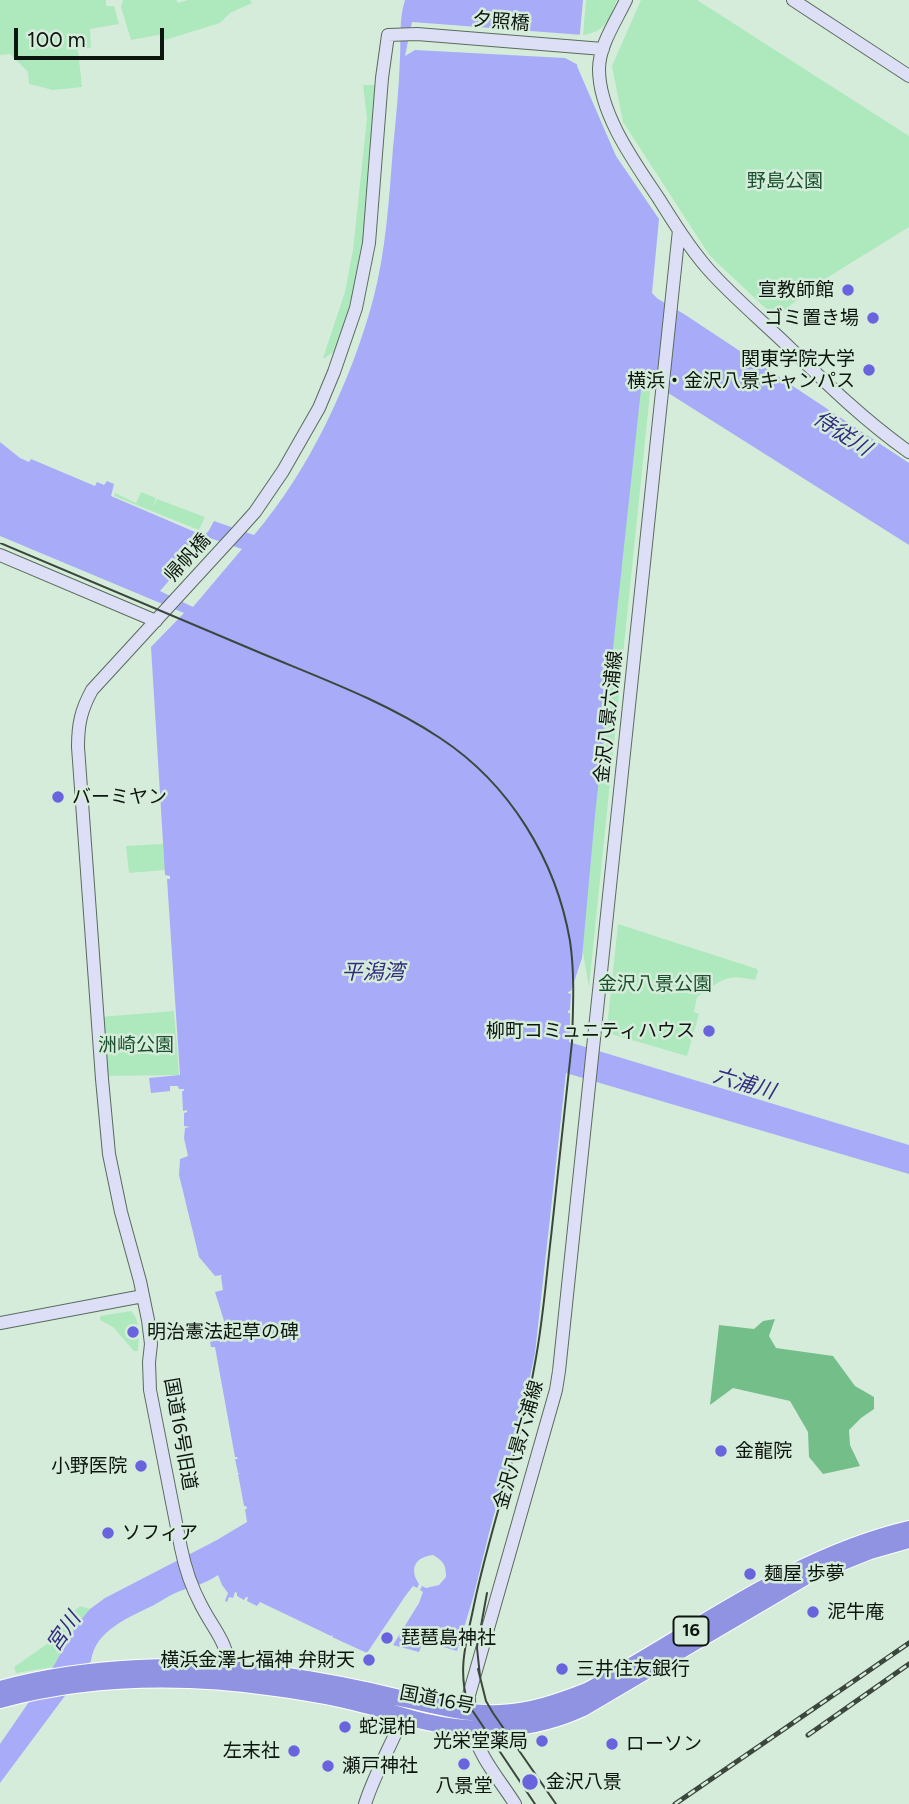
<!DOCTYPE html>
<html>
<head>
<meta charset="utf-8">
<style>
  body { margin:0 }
  #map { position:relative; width:909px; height:1804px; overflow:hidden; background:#d6ecdb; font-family:Figtree,sans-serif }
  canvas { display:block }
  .scale { position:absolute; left:14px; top:28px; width:150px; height:32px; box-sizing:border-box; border:4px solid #0d150f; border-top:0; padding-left:9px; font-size:21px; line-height:24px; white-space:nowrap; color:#0d150f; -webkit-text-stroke:5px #d6ecdb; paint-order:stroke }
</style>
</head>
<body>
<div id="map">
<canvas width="909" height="1804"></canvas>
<div class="scale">100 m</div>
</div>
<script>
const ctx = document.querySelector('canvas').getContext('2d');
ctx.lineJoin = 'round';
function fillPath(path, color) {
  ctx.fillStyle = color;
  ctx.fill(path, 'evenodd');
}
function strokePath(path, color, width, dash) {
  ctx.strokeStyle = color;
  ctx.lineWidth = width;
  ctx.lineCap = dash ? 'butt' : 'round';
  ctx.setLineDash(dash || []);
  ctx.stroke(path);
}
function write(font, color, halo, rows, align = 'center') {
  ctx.font = font + ' Figtree,"Noto Sans JP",sans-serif';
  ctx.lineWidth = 5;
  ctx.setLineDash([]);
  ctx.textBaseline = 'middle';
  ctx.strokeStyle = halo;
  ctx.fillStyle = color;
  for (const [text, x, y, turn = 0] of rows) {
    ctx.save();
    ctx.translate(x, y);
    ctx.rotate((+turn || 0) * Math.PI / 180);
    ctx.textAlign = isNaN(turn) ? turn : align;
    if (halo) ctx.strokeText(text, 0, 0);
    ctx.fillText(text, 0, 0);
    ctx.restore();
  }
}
const green = new Path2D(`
  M0,0H106V6H114L119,24L90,29L91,48L78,50L82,87L53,90L29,84L28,72L10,54L0,55Z
  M123,0H176L178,3L188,0H250L252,3L230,13L220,23L165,40L163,34L131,40L121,7Z
  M586,0H617C608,20 607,31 583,35Z
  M641,0H697L909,136V227L825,279L775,317L710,256L623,122L612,66Z
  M363,85H377L365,228L354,290L336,350L325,358H323L345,292L353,250L367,118Z
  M644,377L651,383L589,987L581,941L639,380Z
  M141,492L156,498L152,509L157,499L205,517L199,530L114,496L115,493L136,503Z
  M163,844L165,870L129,873L126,846Z
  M618,924L757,969L758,971L755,980C724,973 722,981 697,997L694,1012L699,1014L687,1056L611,1034L607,1027Z
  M174,1011L179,1075L105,1076L100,1017Z
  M131,1311C141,1321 139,1338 138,1351H134L113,1327L100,1320V1316Z
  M80,1606L90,1609L78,1623L53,1667L16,1673L14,1667L50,1642L68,1616Z`);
const forest = new Path2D(`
  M775,1319L769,1336L776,1348L833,1356L855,1386L874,1397V1409L861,1418L849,1430L850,1445L860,1466L823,1474L809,1457L808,1432L790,1401L733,1388L710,1405L719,1325L754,1329L763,1321Z`);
const water = new Path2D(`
  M405,0H583L577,66L616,156L659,219L652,293L658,299L684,314L909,463V545L646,379L642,380L595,815L582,958L571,991L568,992V993L571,994L570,1010L568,1011V1013H570V1034H568L567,1037L569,1038V1042L909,1145V1174L566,1073L535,1353L524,1405L489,1533L473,1598L457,1651L423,1641L419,1652L393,1645L419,1603L423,1592L420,1590L422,1586L426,1588L439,1585L446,1577C446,1566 444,1561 433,1555C415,1557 409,1569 419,1584L417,1588L413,1586L406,1595L367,1653L332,1637L333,1635L331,1636L260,1602L257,1606L247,1601L248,1597H246L244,1600L237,1596V1593L235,1592L233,1598L229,1597L227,1602L225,1601L228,1593L222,1585L218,1575C207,1583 196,1585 183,1590C173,1593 163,1600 154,1605C130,1617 95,1630 91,1661L0,1783V1744L53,1667L78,1623L90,1609L105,1598L217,1540L247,1522L245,1509H247L246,1506H244L238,1474L240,1473H238L235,1459H238L237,1457H235L215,1347H211L210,1342L227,1337L228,1340L241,1336L236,1333L228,1335L226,1328L234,1325V1324L237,1322L236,1321L225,1324L215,1292L223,1290L221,1277L222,1275L215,1276L199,1257L179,1175L180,1159L188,1156L184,1138L185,1128L190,1127L184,1126V1113L187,1112V1110L183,1111L182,1091H184V1089H179L178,1086H170V1091L151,1093L149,1078L180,1075L167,879H170V876L165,875L151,647L184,613L0,536V442L20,458L29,462L31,459L95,486L97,482L104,485L107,481L114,484L111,496L202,535L208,532L214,521L254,535C309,471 351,381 373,300C386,251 389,199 393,148C396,118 399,88 400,58C401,39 399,18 405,0Z`);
const pier = new Path2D(`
  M412,22L583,35L582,67L565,58L415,50L405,56Z
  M207,537L242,549L193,607L160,591Z`);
const secondary = new Path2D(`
  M626,0C616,21 599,46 599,69C599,114 635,163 659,199C674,223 689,247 708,269C732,296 762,321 789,347C827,384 865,421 909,452
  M793,0L909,76
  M0,555L156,621
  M0,1323L143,1296
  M230,1676C228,1641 216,1634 201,1605C192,1588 185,1568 181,1548L150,1390L149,1362L151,1344L148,1320L140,1281L121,1212L109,1154L102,1079L78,747C78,724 81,710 92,690L238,531L255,512L283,471L319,408L334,372L356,308L369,243L382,78L388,35L417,34L603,49
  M365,1804C375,1773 391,1746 403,1716
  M515,1804C500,1780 478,1756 472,1727C469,1717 469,1706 469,1695L556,1390L559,1371L679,230`);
const highway = new Path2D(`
  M0,1689C83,1666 191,1661 275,1674C317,1680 359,1688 400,1698C434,1705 465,1715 500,1713C530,1712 559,1702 587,1691C693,1634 790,1557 909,1529
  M0,1700C89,1676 185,1675 276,1688C306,1692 336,1697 365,1705C386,1710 406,1718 427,1722C479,1734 534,1731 583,1708L805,1577L870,1551L909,1540`);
const tram = new Path2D(`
  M0,543C88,580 176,617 263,654C323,679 386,702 440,738C510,784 556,860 570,941C575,975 573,1008 572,1042C565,1107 558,1172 551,1237C546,1279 543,1321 535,1363C521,1445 491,1523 474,1605C467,1640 457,1668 468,1704L535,1804
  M478,1669L486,1701L493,1713L556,1804
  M480,1676L477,1648L487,1593`);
const rail = new Path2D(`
  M808,1735L909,1664
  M675,1804L909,1643`);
const markers = [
  [848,290,7,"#6964de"],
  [873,318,7,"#6964de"],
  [869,370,7,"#6964de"],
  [58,797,7,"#6964de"],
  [709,1031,7,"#6964de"],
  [133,1332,7,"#6964de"],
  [721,1451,7,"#6964de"],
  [141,1466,7,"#6964de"],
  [108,1533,7,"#6964de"],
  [750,1574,7,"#6964de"],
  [813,1612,7,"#6964de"],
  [387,1638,7,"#6964de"],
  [369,1660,7,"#6964de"],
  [562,1669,7,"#6964de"],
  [345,1727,7,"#6964de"],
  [542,1741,7,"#6964de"],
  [612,1744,7,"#6964de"],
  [294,1751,7,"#6964de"],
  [464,1764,7,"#6964de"],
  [328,1766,7,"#6964de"],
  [530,1782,9,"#6964de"]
];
const shields = [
  [691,1631,35]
];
const shieldNames = [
  ["16",691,1631]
];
const streetNames = [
  ["夕照橋",501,22,5],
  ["帰帆橋",188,558,-48],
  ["金沢八景六浦線",609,717,-84],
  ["国道16号旧道",180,1434,80],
  ["金沢八景六浦線",519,1445,-74],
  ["国道16号",437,1700,11]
];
const parkNames = [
  ["野島公園",785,181],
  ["金沢八景公園",655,984],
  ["洲崎公園",136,1045]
];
const poiNames = [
  ["宣教師館",834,290,"right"],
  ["ゴミ置き場",859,318,"right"],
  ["関東学院大学",855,359,"right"],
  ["横浜・金沢八景キャンパス",855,381,"right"],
  ["バーミヤン",72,797],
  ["柳町コミュニティハウス",695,1031,"right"],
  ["明治憲法起草の碑",147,1332],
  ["金龍院",735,1451],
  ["小野医院",127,1466,"right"],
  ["ソフィア",122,1533],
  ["麺屋 歩夢",764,1574],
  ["泥牛庵",827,1612],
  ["琵琶島神社",401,1638],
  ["横浜金澤七福神 弁財天",355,1660,"right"],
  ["三井住友銀行",576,1669],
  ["蛇混柏",359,1727],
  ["光栄堂薬局",528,1741,"right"],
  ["ローソン",626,1744],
  ["左末社",280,1751,"right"],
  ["瀬戸神社",342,1766],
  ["金沢八景",546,1782],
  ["八景堂",464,1786,"center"]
];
const waterNames = [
  ["侍従川",842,434,33],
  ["平潟湾",373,973],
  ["六浦川",744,1084,16],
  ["宮川",64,1632,-55]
];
fillPath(green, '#ade9bc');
fillPath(forest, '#74be89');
fillPath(water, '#a8acf8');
fillPath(pier, '#d6ecdb');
strokePath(secondary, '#586b5c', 14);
strokePath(highway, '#fff', 18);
strokePath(secondary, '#dddff6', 12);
strokePath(highway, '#8f93e1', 16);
strokePath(tram, '#3b463d', 2);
strokePath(rail, '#3b463d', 5);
strokePath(rail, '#d6ecdb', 2.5, [8]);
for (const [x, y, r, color] of markers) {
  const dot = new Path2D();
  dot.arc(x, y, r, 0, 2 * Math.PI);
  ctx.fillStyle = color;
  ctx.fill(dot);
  strokePath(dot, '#d6ecdb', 2.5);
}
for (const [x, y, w] of shields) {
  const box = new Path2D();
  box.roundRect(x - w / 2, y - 14.5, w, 29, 5);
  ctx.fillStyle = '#d6ecdb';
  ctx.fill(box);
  strokePath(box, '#0d150f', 2);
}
write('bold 18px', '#0d150f', null, shieldNames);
write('19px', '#0d150f', '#d6ecdb', streetNames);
write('19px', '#1a502d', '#d6ecdb', parkNames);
write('19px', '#0d150f', '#d6ecdb', poiNames, 'left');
write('italic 21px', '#322b7f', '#d6ecdb', waterNames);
</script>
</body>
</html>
